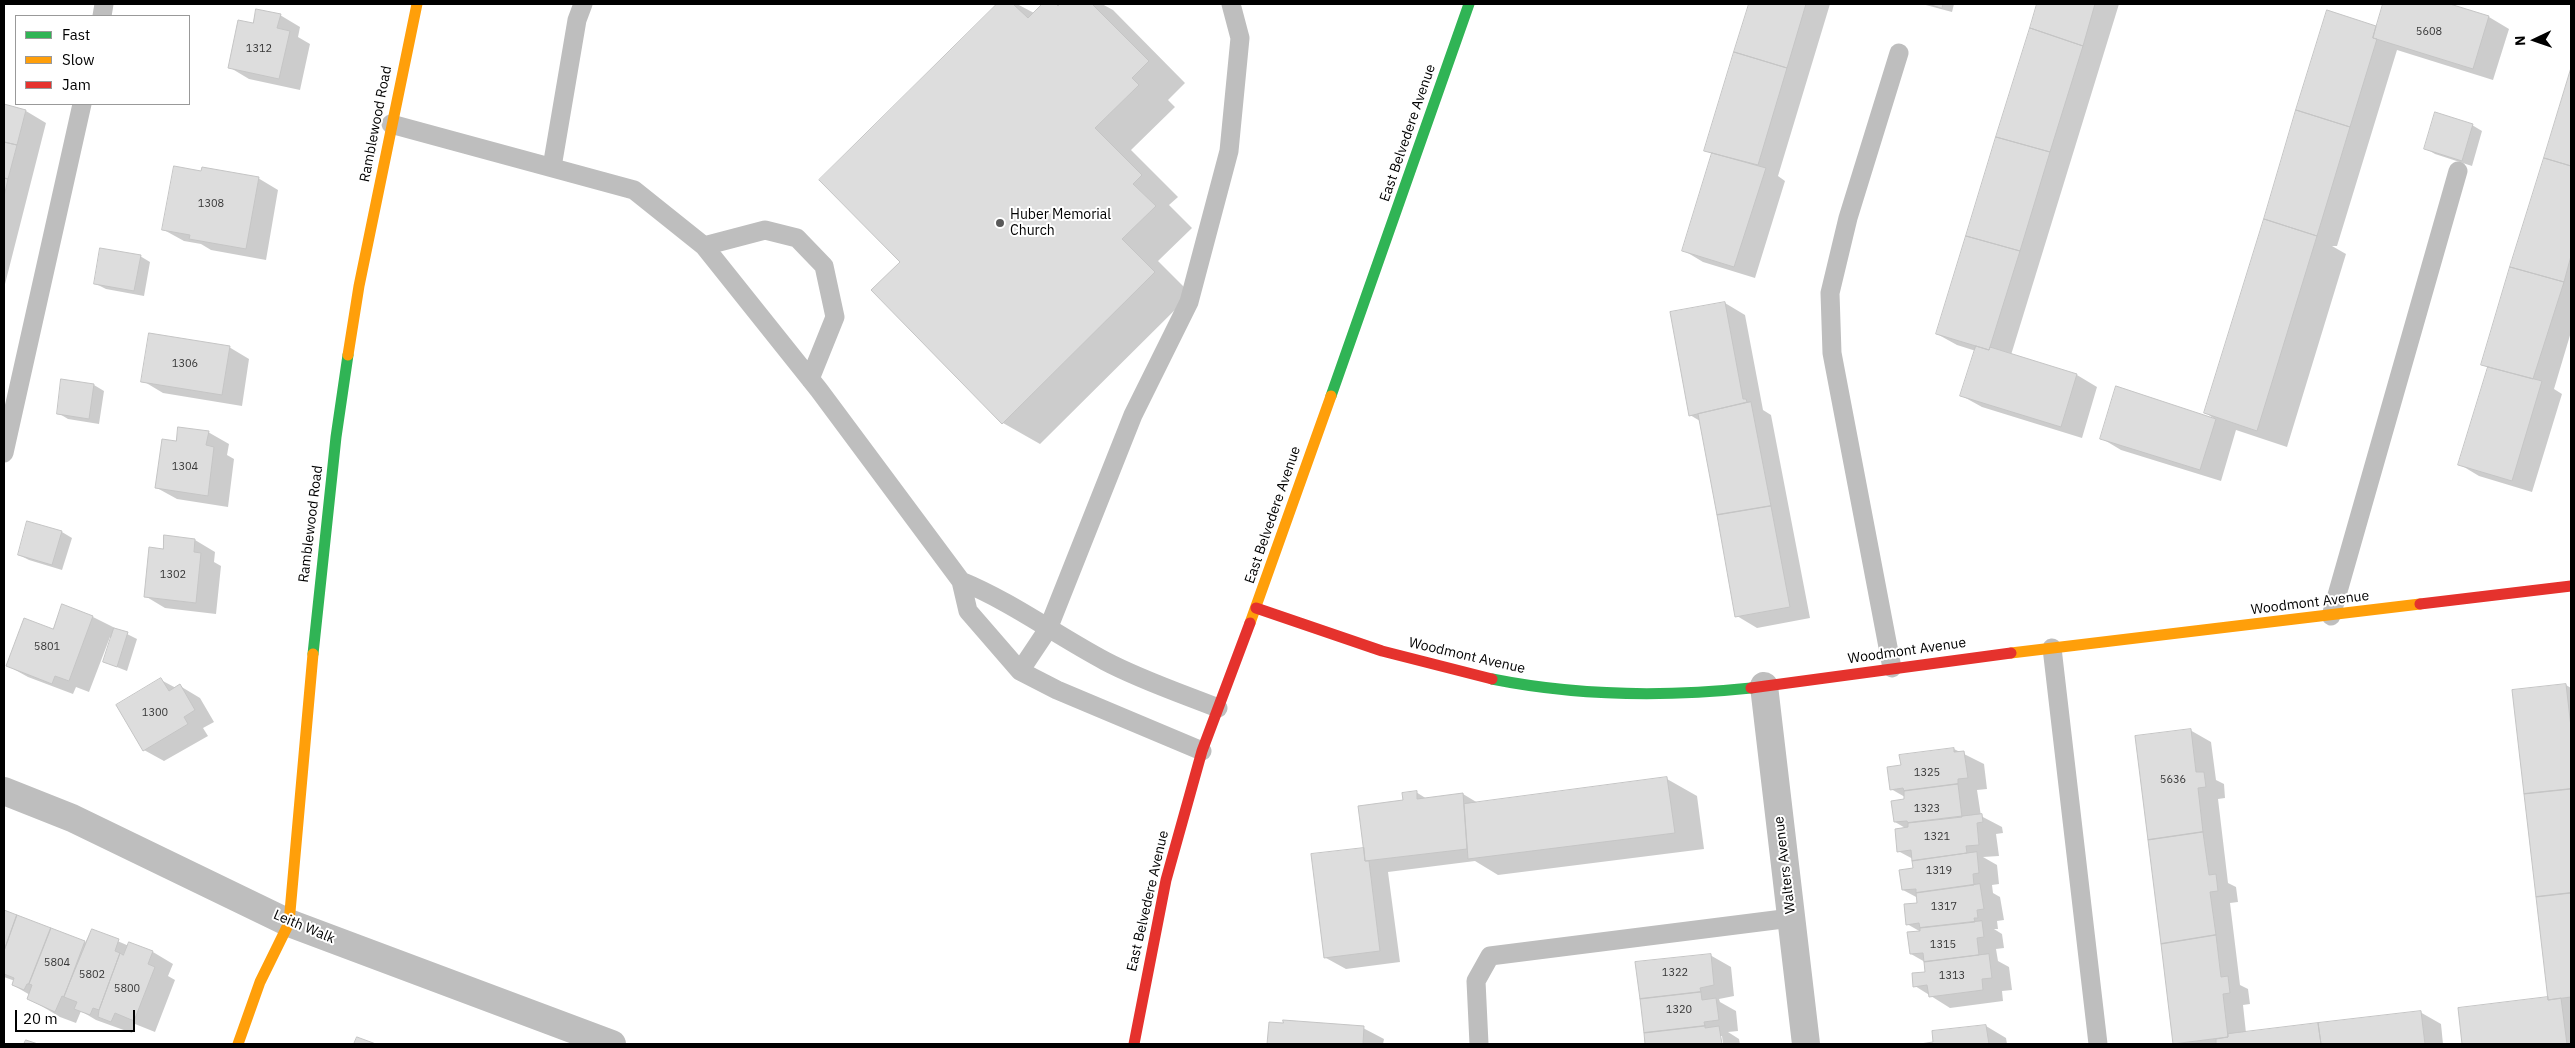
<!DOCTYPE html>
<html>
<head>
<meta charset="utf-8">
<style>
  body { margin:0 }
  #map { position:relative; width:2575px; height:1048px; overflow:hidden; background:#fff; font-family:"IBM Plex Sans",sans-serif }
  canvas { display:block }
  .frame { position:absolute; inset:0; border:5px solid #000; pointer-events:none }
  .legend { position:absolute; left:15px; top:15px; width:175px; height:90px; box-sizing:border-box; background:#fff; border:1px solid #999; margin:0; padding:6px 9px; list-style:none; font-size:15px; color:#000 }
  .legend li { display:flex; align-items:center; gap:10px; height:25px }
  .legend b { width:25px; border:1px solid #999 }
  .north { position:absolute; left:2510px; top:15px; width:50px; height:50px; -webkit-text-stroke:4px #fff; paint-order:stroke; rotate:267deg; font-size:14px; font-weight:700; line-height:20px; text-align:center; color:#000 }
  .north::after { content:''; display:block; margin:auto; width:18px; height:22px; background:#000; clip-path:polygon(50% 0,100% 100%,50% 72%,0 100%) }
  .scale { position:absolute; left:15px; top:1010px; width:120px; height:22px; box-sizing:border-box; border:2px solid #000; border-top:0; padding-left:6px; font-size:15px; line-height:18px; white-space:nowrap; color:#000; -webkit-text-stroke:4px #fff; paint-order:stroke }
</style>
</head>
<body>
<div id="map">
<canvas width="2575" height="1048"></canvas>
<div class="frame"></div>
<ul class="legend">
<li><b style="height:6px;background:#30b455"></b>Fast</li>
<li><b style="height:6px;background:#ff9f0a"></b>Slow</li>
<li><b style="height:6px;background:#e5322d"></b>Jam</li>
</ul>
<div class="north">N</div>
<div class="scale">20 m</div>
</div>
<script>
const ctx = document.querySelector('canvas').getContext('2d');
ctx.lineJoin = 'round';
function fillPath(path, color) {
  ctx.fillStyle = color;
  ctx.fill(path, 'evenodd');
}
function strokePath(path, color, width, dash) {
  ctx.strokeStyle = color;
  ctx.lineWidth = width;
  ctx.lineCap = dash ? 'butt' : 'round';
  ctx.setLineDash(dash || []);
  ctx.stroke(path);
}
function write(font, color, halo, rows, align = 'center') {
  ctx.font = font + ' "IBM Plex Sans",sans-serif';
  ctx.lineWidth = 4;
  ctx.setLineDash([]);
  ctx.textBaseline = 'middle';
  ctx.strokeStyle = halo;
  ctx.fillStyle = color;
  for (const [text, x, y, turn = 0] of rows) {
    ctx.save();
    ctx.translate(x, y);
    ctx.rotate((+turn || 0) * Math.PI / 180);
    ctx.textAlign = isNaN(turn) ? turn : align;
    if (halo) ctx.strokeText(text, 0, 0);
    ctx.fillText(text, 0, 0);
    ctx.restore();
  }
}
const shadow = new Path2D(`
  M999,4H1017L1034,13L1044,4H1102L1113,10L1185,83L1168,100L1175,107L1131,150L1178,197L1169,205L1192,228L1158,261L1191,294L1040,444L1003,423L901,262L821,180Z
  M1750,4H1830L1778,176L1785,181L1755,278L1703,262L1683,250L1713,154L1705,150Z
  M1922,4H1954L1952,12Z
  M2039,4H2119L2011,355L2077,375L2097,387L2082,438L1982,407L1962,396L1976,351L1957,345L1937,334Z
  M2385,4H2446L2489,17L2509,29L2493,80L2397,50L2337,246H2332L2346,254L2287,447L2236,430L2221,481L2121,450L2101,438L2216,420L2206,413L2328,12L2377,27Z
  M280,15L300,27L298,37L310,44L300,90L249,79L229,67L253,25Z
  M2571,72V332L2554,389L2562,394L2532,492L2479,476L2459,464L2489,368L2482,364Z
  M4,106L26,111L46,123L4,288Z
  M2472,125L2482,131L2472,166L2435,154L2425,148Z
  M258,178L278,190L266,260L211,250L201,244L184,241L164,230Z
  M140,256L150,262L144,296L106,289L96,284Z
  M1725,303L1745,315L1763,410L1771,415L1810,618L1757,628L1737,616L1700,421L1690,415Z
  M229,347L249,359L242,406L163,393L143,381Z
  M94,385L104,391L99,424L68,419L58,413Z
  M208,432L229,444L227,455L234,459L228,507L177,499L157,488L177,443Z
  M62,532L72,538L62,570L29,560L19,555Z
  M195,540L215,552L214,562L221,566L216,614L165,608L145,596L164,550Z
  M63,606L93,617L137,639L127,671L104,662L112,638L110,637L89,692L76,687L73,694L28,677L8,666L53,630Z
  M161,680L176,688L180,686L200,698L214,722L203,728L208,736L164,761L144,750Z
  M2566,685L2571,688V1044H2464L2460,1009L2549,998Z
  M2190,730L2211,742L2216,780L2224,784L2225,798L2218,799L2228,883L2236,887L2238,902L2230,903L2240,985L2248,989L2250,1004L2243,1005L2246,1033L2420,1012L2441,1024L2443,1044L2174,1043Z
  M1954,749L1984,764L1987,789L1977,790L1981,816L2002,827L2003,833L1996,834L1999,856L1983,857L1997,865L1999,884L1992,885L1993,893L2000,897L2004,920L1997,921L1998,929H1994L2002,934L2004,948L1996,949L1998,961L2009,967L2012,990L2002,991L2003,1001L1950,1008L1915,986L1927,973L1925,962L1911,954L1921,932L1907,924L1918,904V898L1903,890L1915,869L1913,859L1898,851L1907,829L1895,822L1905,797L1891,789L1902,766Z
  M1667,779L1697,796L1704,849L1498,875L1475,861L1388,872L1400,962L1346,969L1326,958L1365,849L1405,801L1416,792L1427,799L1463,794L1478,803Z
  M4,911L85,943L92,930L129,946V944L153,952L173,964L168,976L175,980L155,1032L135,1024L132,1033L96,1020L81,1011L76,1023L60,1017L28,998L30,995L13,985L15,981L4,977Z
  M1710,955L1731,967L1734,996L1719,999L1720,1002L1736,1011L1738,1031L1728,1032L1739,1039L1740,1044H1723L1722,1036H1719L1720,1044H1647L1637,963Z
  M1270,1023L1363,1028L1384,1039L1383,1044H1269Z
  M1986,1026L2006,1038L2007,1044H1926L1934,1043V1032Z`);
const building = new Path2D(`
  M997,4H1013L1028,18L1042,4H1056L1058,6L1060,4H1092L1149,61L1132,78L1139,85L1095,128L1142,175L1133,184L1156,206L1122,239L1155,272L1002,424L871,290L900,262L819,180Z
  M1749,4H1806L1787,68L1734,52Z
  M1928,4H1943L1942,8Z
  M2037,4H2095L2083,46L2030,28Z
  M2383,4H2450L2489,16L2473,69L2373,38Z
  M256,9L281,14L277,28L290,31L279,79L228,68L238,20L253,23Z
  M2327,10L2376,26L2373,38L2377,39L2350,127L2296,110Z
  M2030,28L2083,46L2050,152L1996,137Z
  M1734,52L1787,68L1758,165L1704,151Z
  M2571,68V166L2544,158Z
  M4,104L26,110L17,145L4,142Z
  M2296,110L2350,127L2317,236L2264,219Z
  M2435,112L2473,124L2462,161L2424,149Z
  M1996,137L2050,152L2020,251L1966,236Z
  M4,142L17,145L8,179L4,178Z
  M1712,153L1766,168L1734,267L1682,251Z
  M2544,158L2571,166V256L2564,282L2510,267Z
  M174,166L201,171L202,167L259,177L246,249L189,239L190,235L162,230Z
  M4,178L8,179L4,197Z
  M2264,219L2317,236L2257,431L2204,413Z
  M1966,236L2020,251L1989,350L1936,334Z
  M100,248L141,255L134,291L94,284Z
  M2510,267L2564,282L2533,379L2481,365Z
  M1725,302L1743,399H1746L1747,402L1689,416L1670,312Z
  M149,333L230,346L222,395L141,382Z
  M1976,346L1989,350L1990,347L2077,374L2061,427L1960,396Z
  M2488,367L2542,381L2512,481L2458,465Z
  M61,379L94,384L89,419L57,414Z
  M2116,386L2216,419L2200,470L2100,439Z
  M1751,402L1771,506L1717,515L1698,414Z
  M178,427L209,431L206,445L214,447L208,496L155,488L162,439L176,441Z
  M1771,506L1790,607L1735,617L1717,515Z
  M27,521L62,531L52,565L18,555Z
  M164,535L195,539L194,552L201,553L196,603L144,597L149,547L163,549Z
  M62,604L93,616L69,681L55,676L52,684L6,666L24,618L53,629Z
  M114,628L128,632L117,667L103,662Z
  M161,678L169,691L180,684L195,710L184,717L188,724L143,751L116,705Z
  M2566,684L2571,727V789L2524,794L2512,690Z
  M2191,729L2196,772H2204L2206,787L2198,788L2203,832L2148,840L2135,736Z
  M1954,748V752L1964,751L1968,778L1958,779V784L1904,791L1903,788L1890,790L1887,767L1901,765L1899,755Z
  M1667,777L1675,833L1468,859L1464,804Z
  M1958,784L1962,817L1908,823L1907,821L1894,822L1891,801L1904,799V791Z
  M2571,789V893L2536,897L2524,794Z
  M1417,791V799L1463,793L1467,849L1365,861L1358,806L1403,800L1402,793Z
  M1982,814L1983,822L1977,823L1979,845L1966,846L1967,853L1912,861L1911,850L1897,852L1895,829L1908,827V823Z
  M2203,832L2209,875L2216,874L2218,891L2210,892L2216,935L2161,944L2148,840Z
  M1364,848L1365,861H1369L1380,951L1324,958L1311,854Z
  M1977,852L1979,873L1973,874L1974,885L1916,893V889L1902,890L1899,870L1913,868L1912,861Z
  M1980,884L1984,909L1977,910L1978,918H1974L1975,922L1920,928L1919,923L1906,925L1904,904L1917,903L1916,893Z
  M2571,893V997L2548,1000L2536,897Z
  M4,910L17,915L4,951Z
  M17,915L51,928L29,984H27L24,990L12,985L14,978L4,974V951Z
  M1982,921L1984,937L1977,938L1979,955L1924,962L1923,953L1910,954L1907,932L1920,931V928Z
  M51,928L85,941L64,997L62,996L55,1012L27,999L32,985L29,984Z
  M92,929L119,939L115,951L120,953L99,1010L93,1008L90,1015L74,1009L77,1002L64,997Z
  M2216,935L2221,977L2228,976L2230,993L2223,994L2228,1037L2173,1044L2161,944Z
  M129,942L153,951L148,964L155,967L134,1021L115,1013L111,1022L98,1017L99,1010L120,953L123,955Z
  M1711,954L1714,985L1700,988L1701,992L1640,999L1635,962Z
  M1989,954L1992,978L1982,979L1983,990L1929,997L1927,985L1913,987L1912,973L1925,972L1924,962Z
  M1701,992L1702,1000L1716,998L1719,1020L1704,1022L1705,1026L1644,1033L1640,999Z
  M2548,997V1000L2561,998L2567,1044H2462L2458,1008Z
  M2421,1011L2425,1044H2321L2318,1023Z
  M1283,1020L1364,1026L1363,1044H1267L1269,1022L1283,1023Z
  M2318,1023L2321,1044H2216V1039L2228,1037V1034Z
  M1986,1025L1989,1044H1920L1933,1042L1932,1031Z
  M1705,1026V1028L1719,1026L1722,1044H1645L1644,1033Z
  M357,1037L376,1044H354Z
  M26,1040L38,1044H24Z`);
const lane = new Path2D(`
  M102,16L104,4
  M391,124L634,190L704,246L819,390L961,581L968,611L1020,671L1057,690L1202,751
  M552,167L577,20L583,4
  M704,246L765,230L797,238L824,266L835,317L810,379
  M4,453L82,104
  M961,581C1012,602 1056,635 1105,661C1141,680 1180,693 1218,708
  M2331,616L2458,171
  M2052,648L2098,1044
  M1892,668L1832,353L1830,293L1848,218L1899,53
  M1020,671L1048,629L1133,415L1189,302L1229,151L1240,38L1231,4
  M1479,1044L1476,981L1490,956L1791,918`);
const street = new Path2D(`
  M1764,686L1806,1044
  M4,791L72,818L289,923L612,1044`);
const fast = new Path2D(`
  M1331,396L1469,4
  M313,654L336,437L348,355
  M1492,679C1577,696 1665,697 1751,688`);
const slow = new Path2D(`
  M348,355L359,286L417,4
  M1250,623L1331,396
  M2011,653L2420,604
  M238,1044L260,982L289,923L313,654`);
const jam = new Path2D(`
  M2420,604L2571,586
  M1256,608L1382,651L1492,679
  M1751,688L2011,653
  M1134,1044L1166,880L1202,751L1250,623`);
const markers = [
  [1000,223,5,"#595959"]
];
const numberNames = [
  ["5608",2429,32],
  ["1312",259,49],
  ["1308",211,204],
  ["1306",185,364],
  ["1304",185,467],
  ["1302",173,575],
  ["5801",47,647],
  ["1300",155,713],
  ["1325",1927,773],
  ["5636",2173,780],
  ["1323",1927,809],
  ["1321",1937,837],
  ["1319",1939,871],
  ["1317",1944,907],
  ["1315",1943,945],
  ["5804",57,963],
  ["1322",1675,973],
  ["5802",92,975],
  ["1313",1952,976],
  ["5800",127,989],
  ["1320",1679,1010]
];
const streetNames = [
  ["Ramblewood Road",376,124,-79],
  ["East Belvedere Avenue",1408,133,-71],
  ["East Belvedere Avenue",1273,515,-71],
  ["Ramblewood Road",311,524,-83],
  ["Woodmont Avenue",2310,603,-7],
  ["Woodmont Avenue",1907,651,-8],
  ["Woodmont Avenue",1467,656,13],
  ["Walters Avenue",1785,865,-97],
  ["East Belvedere Avenue",1148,901,-77],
  ["Leith Walk",304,927,23]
];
const poiNames = [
  ["Huber Memorial",1010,215],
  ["Church",1010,231]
];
fillPath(shadow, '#0003');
fillPath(building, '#ddd');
strokePath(building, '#c5c5c5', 1);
strokePath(lane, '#bebebe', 19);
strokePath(street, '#bebebe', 28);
strokePath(fast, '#30b455', 11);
strokePath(slow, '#ff9f0a', 11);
strokePath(jam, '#e5322d', 11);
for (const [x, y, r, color] of markers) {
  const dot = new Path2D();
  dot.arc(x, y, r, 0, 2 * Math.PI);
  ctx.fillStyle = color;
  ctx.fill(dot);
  strokePath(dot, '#fff', 2);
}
write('11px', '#373737', null, numberNames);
write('14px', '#000', '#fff', streetNames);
write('14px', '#000', '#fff', poiNames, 'left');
</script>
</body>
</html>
